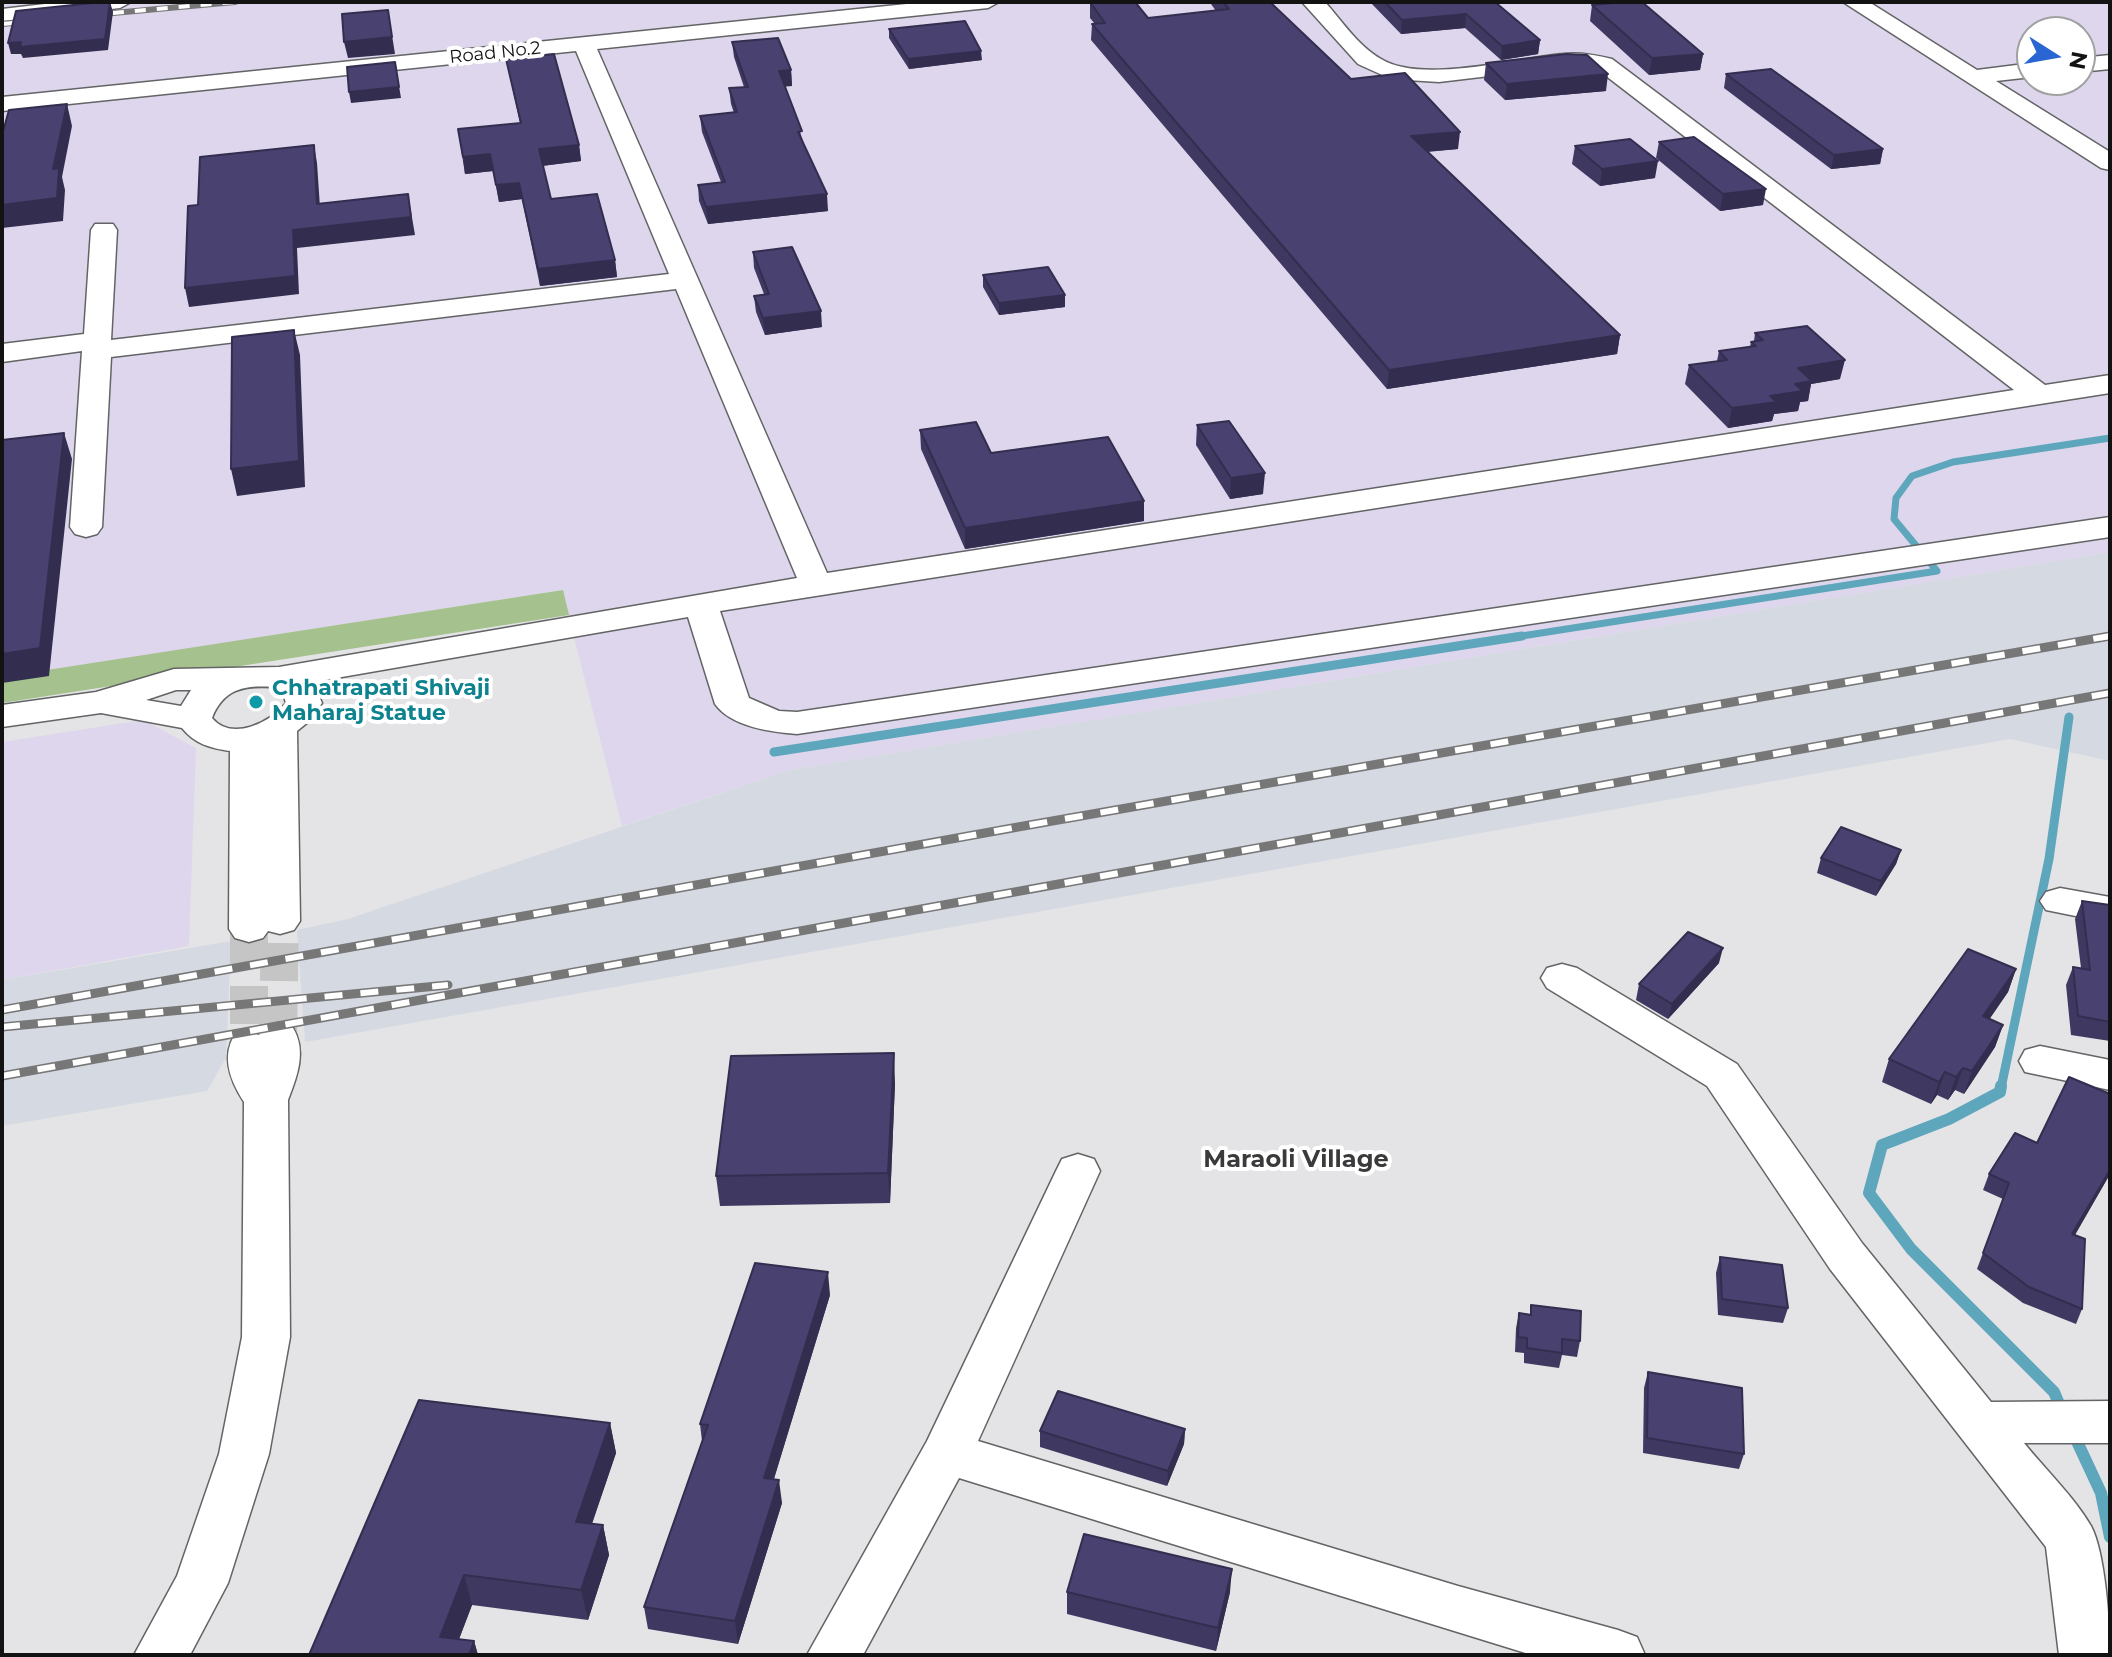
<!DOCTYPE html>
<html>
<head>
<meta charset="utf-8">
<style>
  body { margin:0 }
  #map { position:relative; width:2112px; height:1657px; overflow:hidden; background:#e4e4e6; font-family:Montserrat,sans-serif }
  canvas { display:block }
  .frame { position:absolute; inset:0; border:4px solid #131314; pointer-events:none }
  .north { position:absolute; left:2016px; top:16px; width:80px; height:80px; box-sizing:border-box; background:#fff; border:2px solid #a1a1a1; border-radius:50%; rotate:101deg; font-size:22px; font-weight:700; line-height:32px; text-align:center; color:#131314 }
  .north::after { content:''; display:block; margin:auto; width:28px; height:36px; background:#2a66d3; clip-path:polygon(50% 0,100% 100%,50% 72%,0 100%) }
</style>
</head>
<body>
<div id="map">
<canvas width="2112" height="1657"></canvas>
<div class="frame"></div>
<div class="north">N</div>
</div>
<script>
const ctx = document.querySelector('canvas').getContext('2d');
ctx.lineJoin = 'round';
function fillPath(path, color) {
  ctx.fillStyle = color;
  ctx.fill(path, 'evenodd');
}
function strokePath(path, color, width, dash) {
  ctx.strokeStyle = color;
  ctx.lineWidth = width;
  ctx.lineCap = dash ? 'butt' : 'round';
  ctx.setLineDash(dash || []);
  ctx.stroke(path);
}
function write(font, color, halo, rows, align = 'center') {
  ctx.font = font + ' Montserrat,sans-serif';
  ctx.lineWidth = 8;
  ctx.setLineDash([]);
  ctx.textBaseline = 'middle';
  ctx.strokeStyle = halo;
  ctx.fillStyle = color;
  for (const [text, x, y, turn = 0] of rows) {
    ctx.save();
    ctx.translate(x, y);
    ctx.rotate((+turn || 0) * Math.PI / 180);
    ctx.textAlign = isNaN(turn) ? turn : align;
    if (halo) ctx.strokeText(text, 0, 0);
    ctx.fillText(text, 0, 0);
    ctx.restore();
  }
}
const built = new Path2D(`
  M2110,552V761L2010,739L305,1042L297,930L348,919L790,770Z
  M231,941L226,1058L207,1091L2,1126V980Z`);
const industrial = new Path2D(`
  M2,2H2110V552L790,770L622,826L562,590L2,678ZM2032,32H2080V80H2032Z
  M143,720L196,748L189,946L2,980V742Z`);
const forest = new Path2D(`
  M563,590L569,615L2,703V677Z`);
const streamFar2 = new Path2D(`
  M1509,638L1937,571L1894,519L1896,498L1912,476L1953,462L2110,438`);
const streamFar1 = new Path2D(`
  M774,752L1522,636
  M2001,1088L2049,859L2069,717`);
const stream = new Path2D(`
  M2001,1086L2000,1092L1949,1119L1882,1145L1869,1193L1911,1249L2054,1392L2062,1411
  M2074,1435L2101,1493L2110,1537`);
const minorTunnel = new Path2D(`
  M249,929V1047
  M278,1038L280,921`);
const minor = new Path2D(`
  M62,2H131L120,8L2,21V9Z
  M926,2H999L988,8L597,49L827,573L2014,390L1597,69L1565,67L1439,82L1391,79L1358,64L1302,2H1325C1342,21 1358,46 1381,59C1421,84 1517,58 1563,54C1580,52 1596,55 1612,59L2045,385L2110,375V393L720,611L749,698L779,711L797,712L2110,517V537L797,734C772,732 731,727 715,704L688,617L313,682L322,703L308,722L297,731L300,921L294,930L280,934L268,931L263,938L249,942L235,938L229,929L230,751C210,748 195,744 182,728L101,713L2,727V705L96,692L174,669L279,667L797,578L676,289L111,357L102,527L97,534L86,537L75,534L70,527L82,351L2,362V344L84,334L91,230L95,224H113L117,230L111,340L669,274L576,51L2,111V97ZM272,687L283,693L286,703C271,722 232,742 212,718C223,690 243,685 272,687ZM176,690H191L181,706L146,700Z
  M1843,2H1869L1977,70L2032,63V77L1996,81L2110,152V170L2101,168Z
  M2110,55V69L2080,72V58Z
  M2060,888L2110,897V923L2046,910L2040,901L2046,892Z
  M1562,964L1577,968L1737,1064L1862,1243L1991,1402L2110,1401V1443H2024C2046,1470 2074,1497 2091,1526C2105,1552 2110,1624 2110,1655H2059L2046,1547L1830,1269L1707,1086L1547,988L1541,978L1547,968Z
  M278,1023L293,1028C307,1051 297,1077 288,1100L290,1337L269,1454L228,1583L190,1655H134L177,1576L219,1454L242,1337L244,1102C231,1082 221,1058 234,1036L249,1032L259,1035L263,1028Z
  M2040,1046L2110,1060V1090L2025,1072L2019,1061L2025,1050Z
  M1078,1154L1094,1159L1100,1171L978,1441L1458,1586L1618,1630L1637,1637L1645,1655H1532L959,1478L863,1655H807L927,1441L1056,1171L1062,1159Z`);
const railFar2 = new Path2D(`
  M91,15L235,2
  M2,24L35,21`);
const railFar1 = new Path2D(`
  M2101,638L2110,636`);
const rail = new Path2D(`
  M2,1010L1018,827L2110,636
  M2,1027L448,985
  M2,1076L2110,693`);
const wall = new Path2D(`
  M1090,2L1148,18L1216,11L1211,4V2H1270L1351,79L1458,149L1427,152L1620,335L1617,354L1387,389L1091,40L1092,24H1095L1090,18Z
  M1370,2H1495L1540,40L1538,54L1501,60L1465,28L1401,34Z
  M1592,5L1703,54L1700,70L1649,75L1590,21Z
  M889,29L982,60L909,69L889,38Z
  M732,42L791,70L792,86H785L803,141L828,211L708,224L699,201L698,185L721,182L702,132L700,116L734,113L731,104L729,88L744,87L734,57Z
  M506,59L579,145L581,161L542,166L551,199L615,260L617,277L540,286L522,199L499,202L493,171L465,174L458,129L520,123Z
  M1486,63L1606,91L1505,100L1484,80Z
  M1726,74L1883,149L1880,164L1831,169L1724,88Z
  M1659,142L1763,205L1720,211L1656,158Z
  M1575,146L1655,178L1600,186L1572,164Z
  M753,252L822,327L765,335L756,312L754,296L764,294L754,268Z
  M983,275L1065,295V307L999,315L983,287Z
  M1755,333L1840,379L1811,384L1808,401L1800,402L1798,411L1774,414L1772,421L1728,428L1685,384L1689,365L1717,361L1719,351L1750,347L1751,342L1754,341Z
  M1197,425L1263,494L1230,499L1196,445Z
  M920,430L1144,521L965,549L921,449Z
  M1901,850L1896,864L1876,896L1817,873L1821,858Z
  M2082,901L2110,905V1041L2071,1035L2066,985L2073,967L2081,968L2075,919Z
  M1719,963L1668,1019L1636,1000L1639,984Z
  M2016,969L2008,992L1989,1019L2003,1025L1995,1047L1964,1094L1955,1090L1948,1100L1937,1095L1931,1104L1882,1082L1889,1059Z
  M895,1083L890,1203L720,1206L716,1176Z
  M1989,1174H2110L2075,1235L2082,1309L2076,1324L2023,1303L1977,1269L2003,1199L1983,1190Z
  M1720,1257L1788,1308L1783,1323L1718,1315L1716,1273Z
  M830,1295L774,1479L782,1503L738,1644L648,1629L644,1607L702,1441L700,1424Z
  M1531,1305L1580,1341L1577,1357L1562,1355L1559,1368L1524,1363V1353L1515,1352L1516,1328L1519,1313L1530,1314Z
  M1648,1372L1744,1454L1739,1469L1643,1453L1644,1388Z
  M610,1423L616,1453L592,1524L603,1525L609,1555L588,1620L472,1605L459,1639L474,1641L478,1655H309Z
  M1185,1429L1184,1444L1167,1486L1040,1447V1431Z
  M1067,1592H1230L1216,1651L1067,1614Z`);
const shadedWall = new Path2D(`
  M110,2L113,12L108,50L23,58L21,54H11L8,43Z
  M388,10L395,54L348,58L344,42Z
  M1466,14L1465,28L1401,34L1402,20Z
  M1540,40L1538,54L1501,60L1502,46Z
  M981,51L982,60L909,69L908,59Z
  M1703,54L1700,70L1649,75L1652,58Z
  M395,62L401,98L351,103L349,92Z
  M791,70L792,86L781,87L779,71Z
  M1608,74L1606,91L1505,100L1507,84Z
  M67,104L72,126L62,177L65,190L63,221L2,228V205L53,169Z
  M1460,132L1458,149L1409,153L1411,136Z
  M314,145L317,163L321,222L317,204Z
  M579,145L581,161L541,166L539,149Z
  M1883,149L1880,164L1831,169L1834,155Z
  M490,154L493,171L465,174L463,157Z
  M1658,161L1655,178L1600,186L1602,169Z
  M519,183L522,199L499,202L496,185Z
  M1766,189L1763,205L1720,211L1723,194Z
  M408,194L415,235L297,248L299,294L189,307L185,288L293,230Z
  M827,194L828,211L708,224L706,207Z
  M615,260L617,277L540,286L538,269Z
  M1065,295V307L999,315V303Z
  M821,311L822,327L765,335L763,318Z
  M294,330L300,355L305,487L237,496L231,469Z
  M1620,335L1617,354L1387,389L1389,370Z
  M1845,360L1840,379L1811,384L1808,401L1800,402L1798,411L1774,414L1772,421L1728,428L1732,408L1770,396L1798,368Z
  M64,433L72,459L49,676L2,683V654Z
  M1265,473L1263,494L1230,499L1231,478Z
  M1144,501V521L965,549V528Z
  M1901,850L1896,864L1876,896L1881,881Z
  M1723,948L1719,963L1668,1019L1672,1004Z
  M2016,969L2008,992L1976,1039L1983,1016Z
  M2003,1025L1995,1047L1964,1094L1972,1071Z
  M894,1053L895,1083L890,1203L888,1173Z
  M1963,1068L1955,1090L1948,1100L1956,1077Z
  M1945,1072L1937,1095L1931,1104L1939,1082Z
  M2110,1170V1174L2066,1250L2072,1234Z
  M828,1272L830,1295L767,1501L764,1478Z
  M610,1423L616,1453L582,1552L576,1522Z
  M1185,1429L1184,1444L1167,1486L1168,1471Z
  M779,1480L782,1503L738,1644L735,1621Z
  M603,1525L609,1555L588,1620L581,1590Z
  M1232,1569L1230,1592L1216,1651L1218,1628Z
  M464,1575L472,1605L453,1655L440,1637Z
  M474,1641L478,1655H469Z`);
const building = new Path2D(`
  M102,2H110L105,39L20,47L21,42L8,43L16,11Z
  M1090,2H1135L1148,18L1229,9L1223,2H1270L1351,79L1405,73L1460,132L1411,136L1620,335L1389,370L1092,24L1105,23Z
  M1385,2H1495L1540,40L1502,46L1466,14L1402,20Z
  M1624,2H1642L1703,54L1652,58L1592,5Z
  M388,10L392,37L344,42L342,14Z
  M965,21L981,51L908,59L889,29Z
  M778,38L791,70L779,71L802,131L798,132L827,194L706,207L698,185L725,182L700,116L737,112L729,88L748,87L732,42Z
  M554,54L579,145L539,149L551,199L597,194L615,260L538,269L519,183L496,185L490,154L463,157L458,129L521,123L506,59Z
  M1567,54L1587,55L1608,74L1507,84L1486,63Z
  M395,62L399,87L349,92L347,67Z
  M1771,69L1883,149L1834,155L1726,74Z
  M67,104L53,169L59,168L57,198L2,205V135L9,110Z
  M1694,137L1766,189L1723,194L1659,142Z
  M1630,139L1658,161L1602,169L1575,146Z
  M314,145L317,204L408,194L411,217L293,230L295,276L185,288L188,206L198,205L200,157Z
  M792,247L821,311L763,318L754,296L769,294L753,252Z
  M1048,267L1065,295L999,303L983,275Z
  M1807,326L1845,360L1798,368L1812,381L1795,384L1803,391L1770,396L1777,402L1732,408L1689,365L1727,360L1719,351L1756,346L1751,342L1763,340L1755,333Z
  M294,330L299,461L231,469L232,337Z
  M1229,421L1265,473L1231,478L1197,425Z
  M976,422L991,453L1108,437L1144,501L965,528L920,430Z
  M64,433L40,648L2,654V440Z
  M1841,827L1901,850L1881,881L1821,858Z
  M2082,901L2110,905V1022L2078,1016L2073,967L2090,970Z
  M1688,932L1723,948L1672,1004L1639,984Z
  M1968,949L2016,969L1983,1016L2003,1025L1972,1071L1963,1068L1956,1077L1945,1072L1939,1082L1889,1059Z
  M894,1053L888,1173L716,1176L731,1056Z
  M2069,1077L2110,1094V1170L2072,1234L2085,1239L2082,1309L2029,1287L1983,1253L2009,1183L1989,1174L2015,1133L2037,1143Z
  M1720,1257L1782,1265L1788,1308L1722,1299Z
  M755,1263L828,1272L764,1478L779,1480L735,1621L644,1607L708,1425L700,1424Z
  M1531,1305L1581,1311L1580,1341L1562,1339V1353L1527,1348V1338L1518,1337L1519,1313L1531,1315Z
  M1648,1372L1742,1388L1744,1454L1647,1438Z
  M1058,1391L1185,1429L1168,1471L1040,1431Z
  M419,1400L610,1423L576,1522L603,1525L581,1590L464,1575L440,1637L474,1641L469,1655H309Z
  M1084,1534L1232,1569L1218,1628L1067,1592Z`);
const markers = [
  [256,702,8,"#0f9aa8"]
];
const farStreetnames = [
  ["Road No.2",495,53,-6]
];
const cultureNames = [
  ["Chhatrapati Shivaji",272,689],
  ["Maharaj Statue",272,714]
];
const neighbourhoodNames = [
  ["Maraoli Village",1296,1160]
];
fillPath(built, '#d5d9e2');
fillPath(industrial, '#ded6ec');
fillPath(forest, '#a5c18d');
strokePath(streamFar2, '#5ea6bb', 7);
strokePath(streamFar1, '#5ea6bb', 9);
strokePath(stream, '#5ea6bb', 12);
strokePath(minorTunnel, '#c5c5c6', 38, [38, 19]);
strokePath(minor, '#636465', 3);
fillPath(minor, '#fff');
strokePath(railFar2, '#777778', 6);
strokePath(railFar1, '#777778', 7);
strokePath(rail, '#777778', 9);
strokePath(railFar2, '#fff', 4, [11]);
strokePath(railFar1, '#fff', 5, [14]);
strokePath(rail, '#fff', 6, [18]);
fillPath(wall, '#3f3961');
fillPath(shadedWall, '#332e4f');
fillPath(building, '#494271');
strokePath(building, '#332e4f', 2);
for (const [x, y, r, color] of markers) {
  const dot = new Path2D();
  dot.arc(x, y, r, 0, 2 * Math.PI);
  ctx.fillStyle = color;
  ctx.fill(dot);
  strokePath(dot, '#fff', 3);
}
write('18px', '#131314', '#fff', farStreetnames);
write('bold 22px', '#0d838f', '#fff', cultureNames, 'left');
write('bold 24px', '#3a3a3c', '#fff', neighbourhoodNames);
</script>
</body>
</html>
